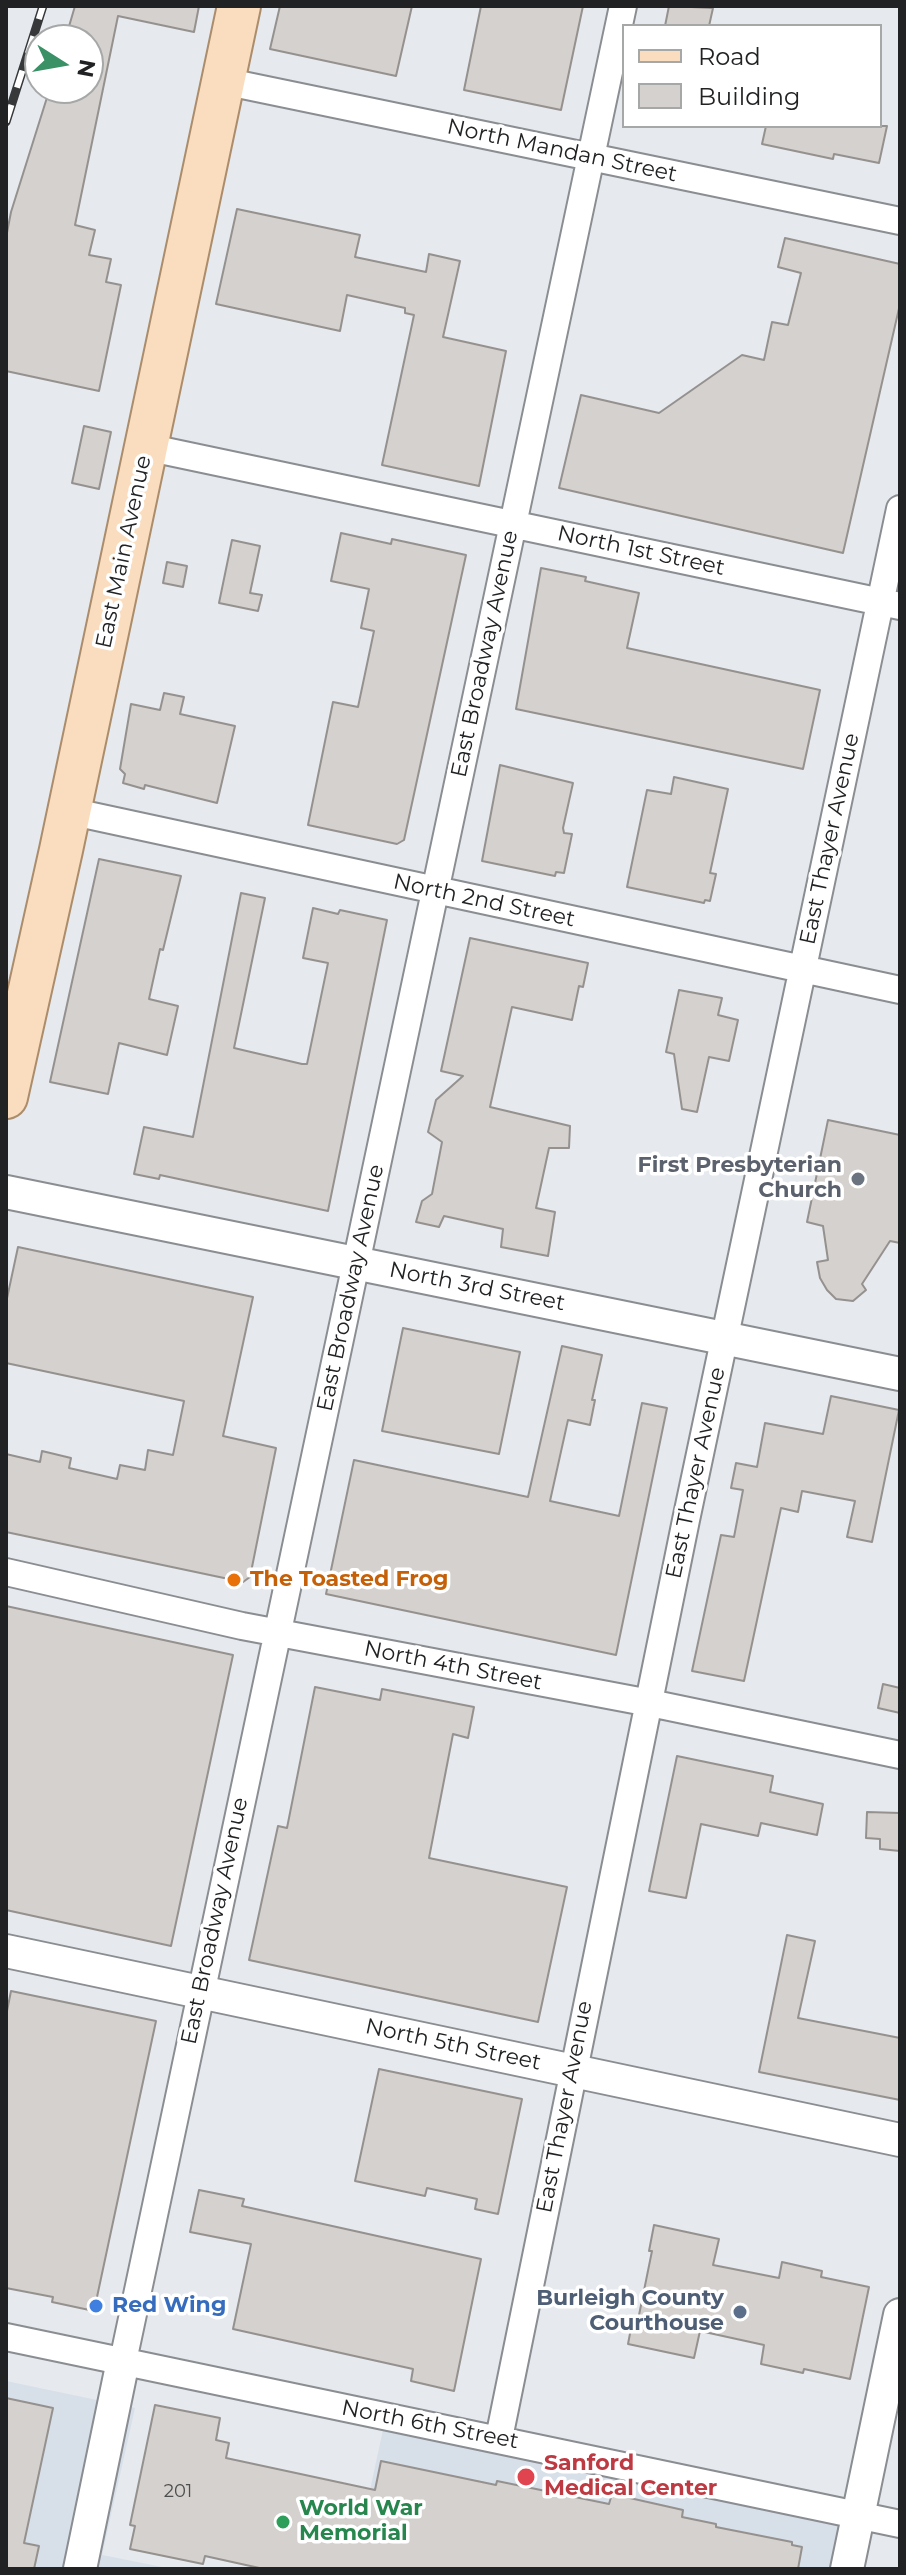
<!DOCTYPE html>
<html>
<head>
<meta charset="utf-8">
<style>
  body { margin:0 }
  #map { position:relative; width:906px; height:2575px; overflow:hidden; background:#e6e9ed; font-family:Montserrat,sans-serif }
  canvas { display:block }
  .frame { position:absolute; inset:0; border:8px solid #212224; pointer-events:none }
  .legend { position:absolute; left:622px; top:24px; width:260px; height:104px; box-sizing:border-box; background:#fff; border:2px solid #a6a7a7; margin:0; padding:10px 14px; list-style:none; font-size:24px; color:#212224 }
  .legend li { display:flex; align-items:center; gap:16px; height:40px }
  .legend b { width:40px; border:2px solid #a6a7a7 }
  .north { position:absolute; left:24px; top:24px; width:80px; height:80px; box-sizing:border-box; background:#fff; border:2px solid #a6a7a7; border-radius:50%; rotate:101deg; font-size:22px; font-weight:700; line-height:32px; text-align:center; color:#212224 }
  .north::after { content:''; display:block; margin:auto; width:28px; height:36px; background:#3a9166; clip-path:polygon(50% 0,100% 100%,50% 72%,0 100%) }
</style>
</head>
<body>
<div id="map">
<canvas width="906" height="2575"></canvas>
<div class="frame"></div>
<ul class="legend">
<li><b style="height:10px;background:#faddbe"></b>Road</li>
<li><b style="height:22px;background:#d5d1ce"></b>Building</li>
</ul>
<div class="north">N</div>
</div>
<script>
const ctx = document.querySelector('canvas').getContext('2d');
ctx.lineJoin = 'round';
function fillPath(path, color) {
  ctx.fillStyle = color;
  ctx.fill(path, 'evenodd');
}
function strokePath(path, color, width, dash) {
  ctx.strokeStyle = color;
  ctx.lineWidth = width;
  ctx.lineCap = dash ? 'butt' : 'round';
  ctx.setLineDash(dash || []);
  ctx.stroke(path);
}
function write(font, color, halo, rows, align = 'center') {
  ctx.font = font + ' Montserrat,sans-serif';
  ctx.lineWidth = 7;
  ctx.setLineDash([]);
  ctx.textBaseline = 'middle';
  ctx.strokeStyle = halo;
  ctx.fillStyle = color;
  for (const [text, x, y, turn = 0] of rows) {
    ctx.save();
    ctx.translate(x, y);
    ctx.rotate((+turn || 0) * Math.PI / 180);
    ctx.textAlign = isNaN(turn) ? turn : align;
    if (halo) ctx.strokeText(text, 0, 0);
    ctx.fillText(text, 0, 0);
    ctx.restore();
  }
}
const built = new Path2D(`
  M6,2381L135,2408L102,2555L172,2569H6Z
  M386,2416L859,2515L847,2569H353Z`);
const building = new Path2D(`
  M75,6H199L194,32L118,16L75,225L95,230L89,255L111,259L106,282L121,285L99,391L6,371V238L11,212L50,88H88V40H65Z
  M280,6H412L396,76L270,49Z
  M481,6H583L561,110L464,90Z
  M669,6L713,8L709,26H665Z
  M766,126H887L879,163L834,154L833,159L762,144Z
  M237,209L360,235L355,257L426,272L429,254L460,261L443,337L506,351L479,486L382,465L414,315L405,313V308L347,295L340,331L216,304Z
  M785,238L900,264V304L843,553L559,488L581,395L659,413L742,355L764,360L772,322L788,325L801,273L778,267Z
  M84,426L111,432L99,489L72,483Z
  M341,533L391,544L392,539L466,555L404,840L397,844L308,825L333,702L358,707L374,631L361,628L369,589L331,581Z
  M232,540L260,546L250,593L262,595L258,611L219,603Z
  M167,562L187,566L183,587L163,583Z
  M541,568L586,577L585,581L639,593L627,648L820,690L803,769L516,709Z
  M164,693L184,697L180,714L235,726L217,803L145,785L144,789L123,783L125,774L120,769L131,704L160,710Z
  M500,765L573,783L563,828L564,833L572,834L564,873L556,872L555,876L482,861Z
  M674,777L728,789L710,873L716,874L710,901L705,900L704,903L627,887L647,790L671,794Z
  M99,859L181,876L163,950L160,949L149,999L178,1006L167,1055L119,1043L108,1094L50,1082Z
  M241,893L265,898L234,1048L302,1064H307L328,963L303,958L313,908L338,914L340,910L387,920L328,1211L160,1175L159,1179L134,1174L144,1127L193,1137Z
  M470,938L588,963L583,987L579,986L572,1020L512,1007L490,1107L570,1126L569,1148H549L536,1208L555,1212L548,1256L501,1247L503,1229L444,1216L439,1227L416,1222L422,1201L432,1194L442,1142L428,1132L436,1100L463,1076L441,1071Z
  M679,990L722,998L718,1015L738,1020L729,1061L709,1057L697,1112L682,1109L674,1054L666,1052Z
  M828,1120L900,1135V1243L890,1241L862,1284L866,1290L853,1301L836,1299L827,1290L820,1278L817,1262L828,1260L823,1226L807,1222Z
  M18,1247L253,1297L223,1436L276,1448L250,1577L243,1582L6,1532V1454L40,1462L42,1451L71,1458L69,1468L117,1479L120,1465L145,1470L148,1450L173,1455L184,1401L6,1363V1303Z
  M403,1328L520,1352L499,1454L382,1431Z
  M562,1346L602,1355L592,1400H595L590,1425L568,1420L550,1501L619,1516L642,1403L667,1408L616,1655L326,1594L354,1460L528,1497Z
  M831,1396L899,1410L872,1542L847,1537L855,1501L802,1491L798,1512L781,1508L744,1681L692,1671L721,1535L734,1537L743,1490L731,1488L736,1463L757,1467L765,1423L823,1434Z
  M6,1606L233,1655L171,1946L6,1910Z
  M883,1684L900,1688V1713L878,1708Z
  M315,1687L380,1700L382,1689L474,1707L468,1738L453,1734L429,1858L567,1887L538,2022L249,1960L278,1826L287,1828Z
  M677,1756L773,1776L770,1792L823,1804L817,1835L761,1823L758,1836L701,1824L686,1898L649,1891Z
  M867,1812L900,1813V1851L880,1849V1839L866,1838Z
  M787,1935L815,1941L798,2018L900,2038V2100L759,2072Z
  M11,1991L156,2021L94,2311L52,2302L53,2297L6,2288V2016Z
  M379,2069L522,2099L498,2214L475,2209L477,2199L427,2188L425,2196L355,2181Z
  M199,2190L244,2199L242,2206L481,2259L454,2391L411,2381L413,2369L233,2329L251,2244L190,2232Z
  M654,2225L719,2239L713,2265L779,2278L782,2262L822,2271L821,2277L869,2287L850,2379L804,2369L803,2373L761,2364L764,2345L700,2331L694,2358L628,2344L633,2318L638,2320L652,2251H649Z
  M6,2398L53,2408L24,2543L39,2546L34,2569H6Z
  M155,2405L220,2418L216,2440L229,2443L226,2458L375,2490L381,2461L496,2485L497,2481L609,2504L612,2494L683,2510L682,2517L716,2524V2527L792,2542V2545L802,2547L798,2569H264L205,2556L203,2564L130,2549L135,2526L130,2525Z`);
const minor = new Path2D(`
  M223,81L900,221
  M146,447L900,606
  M69,811L900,990
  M6,1572L242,1626L650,1703L900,1755
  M6,2337L900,2524
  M123,2361L623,6
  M499,2438L686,1520L900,509`);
const tertiary = new Path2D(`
  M6,1192L900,1374
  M6,1951L900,2140
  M80,2569L123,2361
  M847,2569L900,2315`);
const primary = new Path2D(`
  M6,1097L61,850L239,6`);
const rail = new Path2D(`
  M6,122L43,6`);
const markers = [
  [858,1179,8,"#6b7280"],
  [234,1580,8,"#e8710a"],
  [96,2306,8,"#3f7fe0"],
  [740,2312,8,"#5c6f8a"],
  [526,2477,10,"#e0444e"],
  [283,2522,8,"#2e9e5b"]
];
const numberNames = [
  ["201",178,2492]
];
const streetNames = [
  ["North Mandan Street",562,151,12],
  ["North 1st Street",641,551,12],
  ["East Main Avenue",124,552,-78],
  ["East Broadway Avenue",485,654,-78],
  ["East Thayer Avenue",830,839,-78],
  ["North 2nd Street",484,901,12],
  ["North 3rd Street",477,1287,11],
  ["East Broadway Avenue",351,1288,-78],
  ["East Thayer Avenue",696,1473,-78],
  ["North 4th Street",453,1666,11],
  ["East Broadway Avenue",215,1921,-78],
  ["North 5th Street",453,2045,12],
  ["East Thayer Avenue",565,2107,-79],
  ["North 6th Street",430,2425,11]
];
const worshipNames = [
  ["First Presbyterian",842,1166],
  ["Church",842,1191]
];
const foodNames = [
  ["The Toasted Frog",250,1580]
];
const serviceNames = [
  ["Burleigh County",724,2299],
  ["Courthouse",724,2324]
];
const shopNames = [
  ["Red Wing",112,2306]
];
const healthNames = [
  ["Sanford",544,2464],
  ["Medical Center",544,2489]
];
const leisureNames = [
  ["World War",299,2509],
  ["Memorial",299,2534]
];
fillPath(built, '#d7dfe9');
fillPath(building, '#d5d1ce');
strokePath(building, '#95918f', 2);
strokePath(minor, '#8a8d91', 30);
strokePath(tertiary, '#8a8d91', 36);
strokePath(primary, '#ab8d6c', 46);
strokePath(minor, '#fff', 26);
strokePath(tertiary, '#fff', 32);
strokePath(primary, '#faddbe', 42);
strokePath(rail, '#36383a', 9);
strokePath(rail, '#fff', 6, [18]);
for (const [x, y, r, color] of markers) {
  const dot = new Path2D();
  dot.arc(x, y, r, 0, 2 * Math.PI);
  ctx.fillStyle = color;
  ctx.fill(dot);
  strokePath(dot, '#fff', 3);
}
write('18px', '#4e4e4e', null, numberNames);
write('22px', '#212224', '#fff', streetNames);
write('bold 22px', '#5b616d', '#fff', worshipNames, 'right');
write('bold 22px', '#c56008', '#fff', foodNames, 'left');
write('bold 22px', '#4e5e75', '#fff', serviceNames, 'right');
write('bold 22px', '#366cbe', '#fff', shopNames, 'left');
write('bold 22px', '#be3a42', '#fff', healthNames, 'left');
write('bold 22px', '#27864d', '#fff', leisureNames, 'left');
</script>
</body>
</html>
